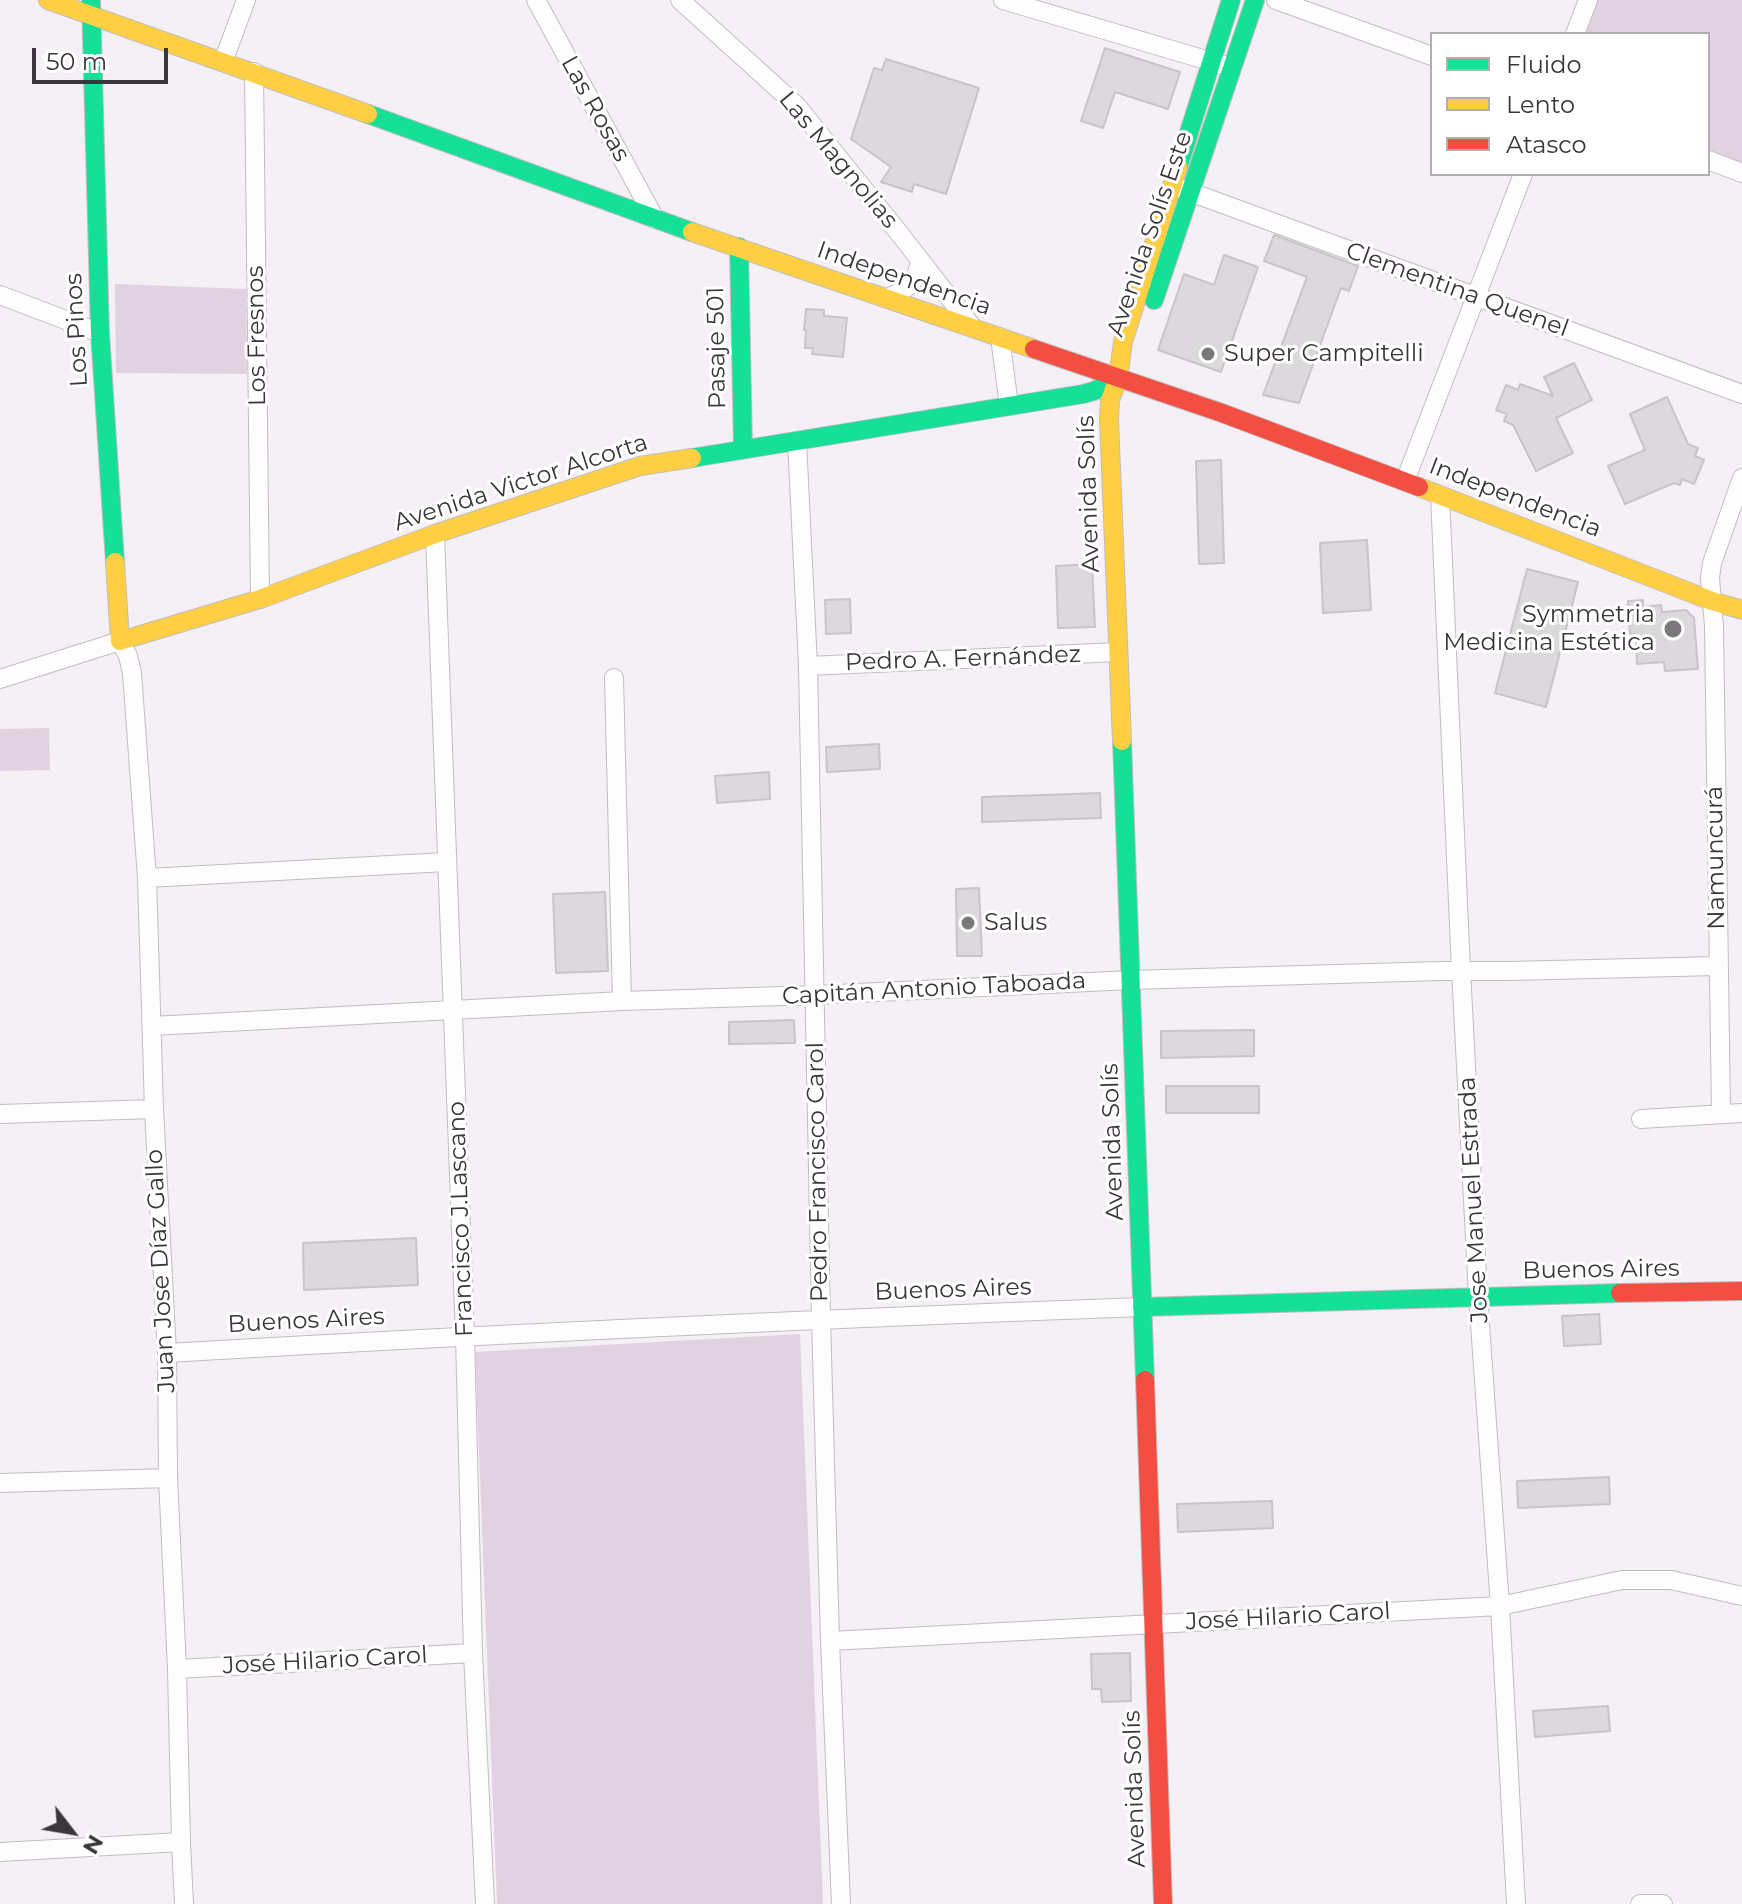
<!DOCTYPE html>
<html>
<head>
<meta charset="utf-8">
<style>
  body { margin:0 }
  #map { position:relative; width:1742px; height:1904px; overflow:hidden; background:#f5f0f5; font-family:Montserrat,sans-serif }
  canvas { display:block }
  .legend { position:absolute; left:1430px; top:32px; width:280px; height:144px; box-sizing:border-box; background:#fff; border:2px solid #b0afb0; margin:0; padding:10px 14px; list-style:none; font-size:24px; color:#3a373a }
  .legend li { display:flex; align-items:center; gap:16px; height:40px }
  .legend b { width:40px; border:2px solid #b0afb0 }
  .north { position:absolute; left:32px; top:1792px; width:80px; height:80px; -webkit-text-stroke:6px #fff; paint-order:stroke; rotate:121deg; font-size:22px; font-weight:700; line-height:32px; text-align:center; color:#3a373a }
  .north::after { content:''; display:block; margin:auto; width:28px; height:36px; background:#3a373a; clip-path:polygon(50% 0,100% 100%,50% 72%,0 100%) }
  .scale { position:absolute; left:32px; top:48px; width:136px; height:36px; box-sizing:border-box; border:4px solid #3a373a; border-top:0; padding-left:10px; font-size:24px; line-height:28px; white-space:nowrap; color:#3a373a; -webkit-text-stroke:6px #fff; paint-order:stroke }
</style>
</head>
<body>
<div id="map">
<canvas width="1742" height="1904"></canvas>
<ul class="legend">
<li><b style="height:10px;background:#16e098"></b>Fluido</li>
<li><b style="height:10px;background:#ffcf43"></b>Lento</li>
<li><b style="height:10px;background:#f24e42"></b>Atasco</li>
</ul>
<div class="north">N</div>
<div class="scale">50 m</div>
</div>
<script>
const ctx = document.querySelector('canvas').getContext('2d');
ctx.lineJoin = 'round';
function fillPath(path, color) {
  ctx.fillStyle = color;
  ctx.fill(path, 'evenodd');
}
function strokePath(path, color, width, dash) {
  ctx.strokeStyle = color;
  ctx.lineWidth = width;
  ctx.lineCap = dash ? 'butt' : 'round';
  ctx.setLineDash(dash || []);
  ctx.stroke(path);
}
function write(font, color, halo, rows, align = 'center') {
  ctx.font = font + ' Montserrat,sans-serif';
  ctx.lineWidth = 6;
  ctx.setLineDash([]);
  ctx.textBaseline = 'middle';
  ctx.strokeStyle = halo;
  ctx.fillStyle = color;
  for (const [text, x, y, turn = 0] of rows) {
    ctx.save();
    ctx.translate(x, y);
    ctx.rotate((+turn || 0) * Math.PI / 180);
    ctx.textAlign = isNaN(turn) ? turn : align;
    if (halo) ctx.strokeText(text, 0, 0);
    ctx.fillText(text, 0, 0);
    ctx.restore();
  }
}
const green = new Path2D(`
  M1588,0H1742V173L1708,160V34H1575Z
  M115,284L246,289L247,374L116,373Z
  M49,728L50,770L0,771V729Z
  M800,1334L823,1904H497L475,1352Z`);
const building = new Path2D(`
  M1105,48L1180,72L1168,109L1115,92L1103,128L1081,121Z
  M886,59L979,88L946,194L914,184L912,192L881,182L891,167L851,139L874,68L882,70Z
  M1274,235L1358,266L1349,291L1341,288L1299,403L1263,395L1307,277L1264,261Z
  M1224,255L1258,267L1221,372L1158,350L1184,274L1214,285Z
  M806,309L824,310V316L847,318L843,357L812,354L813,348H805L806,330H804Z
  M1574,363L1592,400L1556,418L1573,453L1536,471L1513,425L1504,421L1507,414L1496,410L1506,385L1518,390L1520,384L1553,396L1544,377Z
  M1667,397L1688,444L1698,448L1695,456L1704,460L1694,484L1682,479L1680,485L1674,483L1625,504L1608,466L1645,450L1630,414Z
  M1221,460L1224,563L1199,564L1196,461Z
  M1367,540L1371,610L1323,613L1320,543Z
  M1092,564L1095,627L1058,628L1056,566Z
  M1527,569L1578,582L1546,707L1495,693Z
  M850,599L851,633L826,634L825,600Z
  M1643,600V607L1661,605L1662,612L1686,610L1694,618L1698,669L1665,671L1664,662L1637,664L1636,634H1630L1628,601Z
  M879,744L880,769L827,772L826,747Z
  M769,772L770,799L717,803L715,776Z
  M1100,793L1101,818L982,822V797Z
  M979,888L982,956H957L956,889Z
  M605,892L608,971L556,973L553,894Z
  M794,1020L795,1043L729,1044V1022Z
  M1254,1030V1056L1161,1058V1031Z
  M1166,1086H1259V1113H1166Z
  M416,1238L418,1285L304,1290L303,1243Z
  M1599,1314L1601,1344L1564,1346L1562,1316Z
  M1609,1477L1610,1504L1518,1508L1517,1481Z
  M1272,1501L1273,1528L1178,1532L1177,1504Z
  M1130,1653L1131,1701L1102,1702L1101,1689H1092L1091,1654Z
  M1608,1706L1610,1731L1535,1737L1533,1711Z`);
const street = new Path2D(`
  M536,0L655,219
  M680,0L796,105L899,233L973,328
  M1003,0L1223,65
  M1276,0L1432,56
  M1575,34L1588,0
  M223,62L246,0
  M254,72L260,599
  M1708,160L1742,173
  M1182,189L1742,394
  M0,295L100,333
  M887,298C907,290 917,283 920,260
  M1000,337L1009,406
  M797,441L808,666L821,1319L830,1641L841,1904
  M1405,481L1523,174
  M1440,495L1461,970L1478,1296L1500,1606L1516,1904
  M435,534L465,1336L473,1653L485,1904
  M808,666L1118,652
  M614,678L622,1001
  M0,679L120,641L128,656L132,673L147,878L154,1109L167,1353L168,1478L177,1669L181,1842L184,1904
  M147,878L446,862
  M152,1026L622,1001L815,995L1131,980L1440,971H1510L1717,966
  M0,1114L154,1109
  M1721,1114L1714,626L1710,578L1712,563L1742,478
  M1641,1119L1742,1113
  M167,1353C492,1334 817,1319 1142,1307
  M0,1483L168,1478
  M830,1641L1500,1606L1622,1580H1671L1742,1596
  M177,1669L473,1653
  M0,1852L181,1842
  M1640,1904H1663`);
const fast = new Path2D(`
  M91,0L100,333L115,562
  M368,114L692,232
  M1178,167L1231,0
  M739,247L743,448
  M1154,300L1255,0
  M692,458L1083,394L1094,391L1118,379
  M1122,741L1145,1380
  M1142,1307L1620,1293`);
const slow = new Path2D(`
  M48,0L368,114
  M692,232L1034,349
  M1419,487L1712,601L1742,610
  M115,562L120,641L260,599L435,534L640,466L692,458
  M1122,741L1109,419L1110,400L1118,379L1123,342L1178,167`);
const jam = new Path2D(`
  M1034,349L1222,413L1419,487
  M1620,1293L1742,1291
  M1145,1380L1163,1904`);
const markers = [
  [1208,354,8,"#7b787b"],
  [1673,629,10,"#7b787b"],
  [968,923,8,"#7b787b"]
];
const streetNames = [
  ["Las Rosas",595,109,61],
  ["Las Magnolias",838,160,50],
  ["Avenida Solís Este",1150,234,-71],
  ["Independencia",904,279,19],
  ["Clementina Quenel",1457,290,20],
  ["Los Pinos",77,330,-93],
  ["Los Fresnos",257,336,-91],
  ["Pasaje 501",717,348,-91],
  ["Avenida Victor Alcorta",521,483,-18],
  ["Avenida Solís",1089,494,-92],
  ["Independencia",1515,498,21],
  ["Pedro A. Fernández",963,659,-2],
  ["Namuncurá",1716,858,-91],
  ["Capitán Antonio Taboada",934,989,-3],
  ["Avenida Solís",1113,1142,-92],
  ["Pedro Francisco Carol",818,1172,-91],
  ["Jose Manuel Estrada",1474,1200,-93],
  ["Francisco J.Lascano",461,1219,-92],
  ["Buenos Aires",1601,1270,-1],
  ["Juan Jose Díaz Gallo",161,1271,-93],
  ["Buenos Aires",953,1290,-2],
  ["Buenos Aires",306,1321,-3],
  ["José Hilario Carol",1288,1617,-3],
  ["José Hilario Carol",325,1661,-3],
  ["Avenida Solís",1135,1789,-92]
];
const poiNames = [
  ["Super Campitelli",1224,354],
  ["Symmetria",1655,615,"right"],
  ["Medicina Estética",1655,643,"right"],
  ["Salus",984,923]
];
fillPath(green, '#e0d2e0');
fillPath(building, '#dcd9dc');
strokePath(building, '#c8c5c8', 2);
strokePath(street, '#c1bdc1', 20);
strokePath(fast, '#c1bdc1', 20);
strokePath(slow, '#c1bdc1', 20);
strokePath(jam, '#c1bdc1', 20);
strokePath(street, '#fefdfe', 18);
strokePath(fast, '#16e098', 18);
strokePath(slow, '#ffcf43', 18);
strokePath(jam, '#f24e42', 18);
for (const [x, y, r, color] of markers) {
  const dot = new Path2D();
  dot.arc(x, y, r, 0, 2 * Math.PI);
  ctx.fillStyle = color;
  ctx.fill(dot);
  strokePath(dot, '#fff', 3);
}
write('24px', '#3a373a', '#fff', streetNames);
write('24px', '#3a373a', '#fff', poiNames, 'left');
</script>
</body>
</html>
